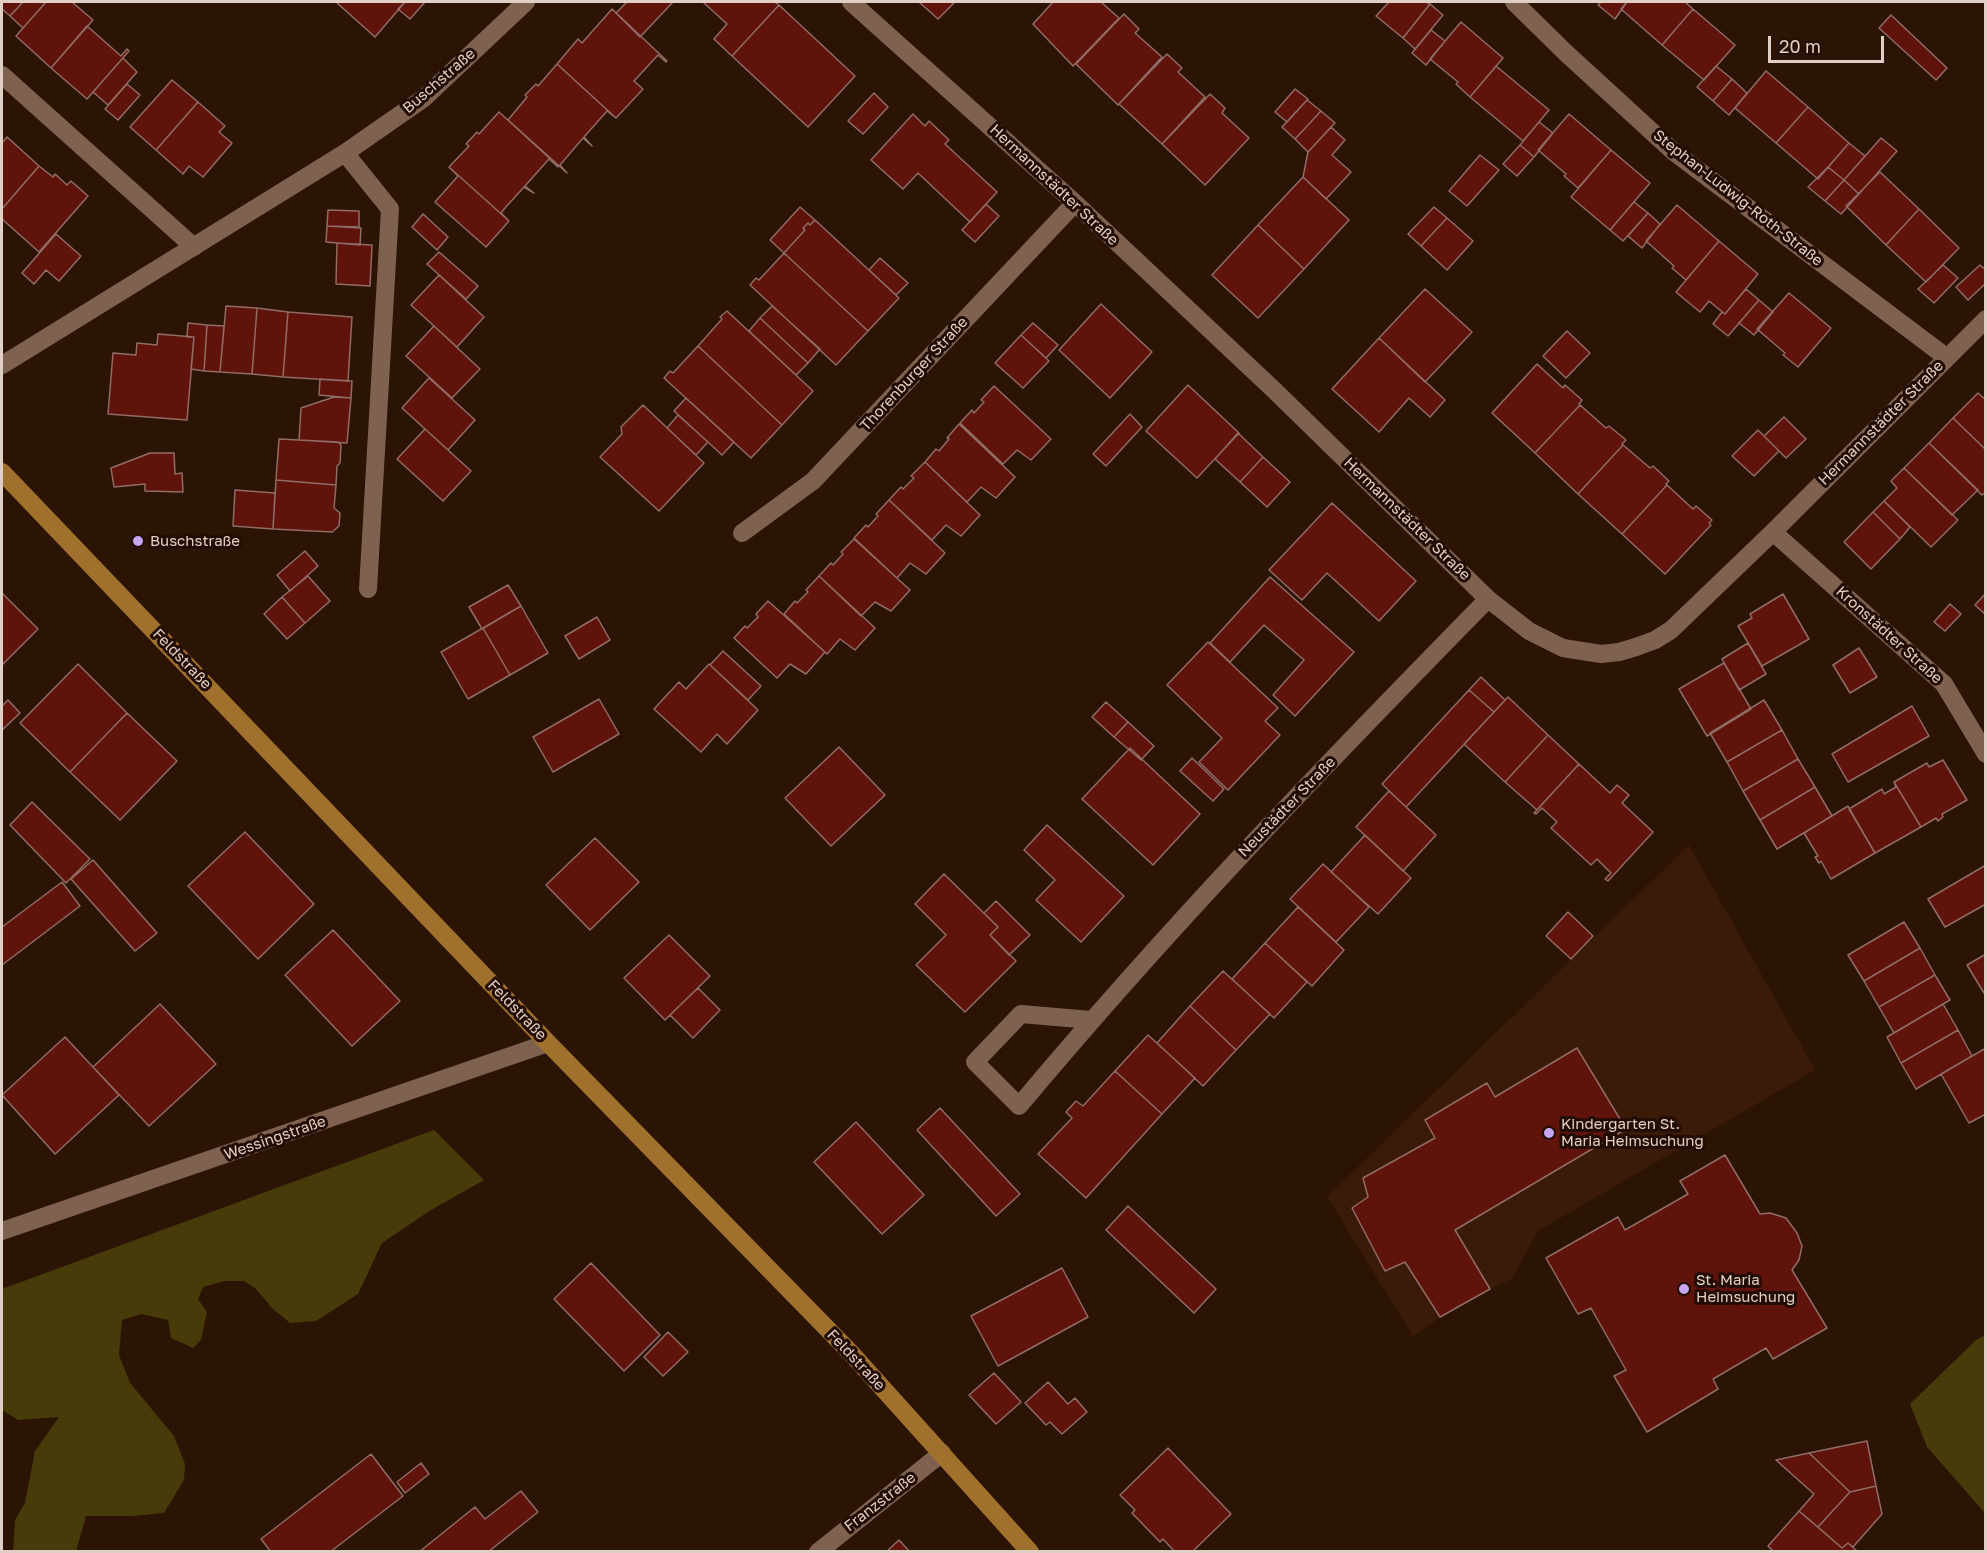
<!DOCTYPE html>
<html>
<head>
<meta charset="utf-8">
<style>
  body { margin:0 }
  #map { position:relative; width:1987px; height:1553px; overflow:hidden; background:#2c1405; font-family:"Golos Text",sans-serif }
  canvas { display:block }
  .frame { position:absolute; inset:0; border:3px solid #e0cfc5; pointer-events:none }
  .scale { position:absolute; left:1768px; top:36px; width:116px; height:27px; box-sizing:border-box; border:3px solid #e0cfc5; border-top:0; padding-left:8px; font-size:18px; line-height:21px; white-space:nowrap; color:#e0cfc5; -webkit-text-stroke:4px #220b00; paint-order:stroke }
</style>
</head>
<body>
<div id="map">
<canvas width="1987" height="1553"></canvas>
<div class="frame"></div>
<div class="scale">20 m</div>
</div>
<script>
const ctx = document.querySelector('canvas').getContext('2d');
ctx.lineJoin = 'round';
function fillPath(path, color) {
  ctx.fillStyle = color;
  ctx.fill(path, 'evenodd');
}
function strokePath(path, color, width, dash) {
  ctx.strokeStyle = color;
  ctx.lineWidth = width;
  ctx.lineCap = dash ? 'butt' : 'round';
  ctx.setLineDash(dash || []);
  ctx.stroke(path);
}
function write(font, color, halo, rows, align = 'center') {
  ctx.font = font + ' "Golos Text",sans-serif';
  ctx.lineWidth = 6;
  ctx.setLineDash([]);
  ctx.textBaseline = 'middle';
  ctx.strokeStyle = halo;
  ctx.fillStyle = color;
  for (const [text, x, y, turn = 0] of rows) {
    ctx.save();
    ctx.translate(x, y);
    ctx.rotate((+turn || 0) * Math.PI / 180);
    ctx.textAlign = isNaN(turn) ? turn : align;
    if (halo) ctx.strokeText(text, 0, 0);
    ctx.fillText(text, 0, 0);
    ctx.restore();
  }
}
const built = new Path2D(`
  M1689,845L1815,1070L1538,1231L1512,1279L1490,1289L1440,1317L1413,1336L1327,1197Z`);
const green = new Path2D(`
  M434,1130L484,1180L431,1210L382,1243L358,1294L316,1321L290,1323L272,1308L256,1289L244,1281H225L203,1287L198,1299L207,1312L201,1340L193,1348L171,1338L168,1320L141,1314L122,1320L119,1355L130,1383L174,1436L185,1464L184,1480L164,1513L132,1516H86L76,1551H13L15,1520L25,1503L35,1451L59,1417L18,1420L2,1410V1289Z
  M1985,1335V1513L1927,1447L1910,1404L1976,1340Z`);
const building = new Path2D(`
  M2,2H23L10,16L2,9Z
  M23,2H46L23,28L10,16Z
  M46,2H72L93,20L51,68L16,36Z
  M336,2H405L375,37Z
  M405,2H425L410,19L398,9Z
  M627,2H673L640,37L616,13Z
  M703,2H775L779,5L732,56L714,39L727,24Z
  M919,2H955L938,19Z
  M1053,2H1101L1119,18L1073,66L1033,24Z
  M1389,2H1426L1430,4L1403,38L1376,16Z
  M1601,2H1627L1615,19L1598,5Z
  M1627,2H1685L1693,9L1662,45L1621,9Z
  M1430,4L1443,15L1415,49L1403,38Z
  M779,5L855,76L808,127L732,56Z
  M612,9L667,61L666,62L658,55L634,81L643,89L616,118L557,64L578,39L582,43Z
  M1693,9L1735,45L1704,80L1662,45Z
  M1124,14L1139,29L1135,33L1162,57L1118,105L1076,64Z
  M1891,15L1947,68L1936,80L1879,28Z
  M1461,22L1503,58L1470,97L1456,84L1458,82L1430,59Z
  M87,26L121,56L127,49L129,51L87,99L51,68Z
  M1431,30L1445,41L1426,65L1412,53Z
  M1167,54L1182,68L1178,72L1205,97L1162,144L1119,104Z
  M123,58L137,72L108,105L93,92Z
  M557,64L616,118L607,111L584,137L592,146L583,138L560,165L567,173L508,120L527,97L525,95L536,84L538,86Z
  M1496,66L1549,110L1523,141L1470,97Z
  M1716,66L1732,79L1713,101L1697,87Z
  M1766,71L1808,107L1776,143L1735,108Z
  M1732,79L1747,93L1729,115L1713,101Z
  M172,80L198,102L156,150L130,127Z
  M127,84L140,95L118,120L105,109Z
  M1295,89L1308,99L1287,122L1275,112Z
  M874,93L888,107L863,134L848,121Z
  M1210,94L1225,108L1222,113L1249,138L1205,185L1162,144Z
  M1307,100L1321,111L1295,139L1282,127Z
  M198,102L225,126L219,132L232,143L203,177L189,166L183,174L156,150Z
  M1808,107L1849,143L1818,179L1776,143Z
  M1321,111L1335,123L1308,152L1295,139Z
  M499,112L558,166V167L549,159L525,186L534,193L524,187L505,208L501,213L509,221L449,167L469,146L466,144L477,132L479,134Z
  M913,114L925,126L929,121L949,140L945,144L997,192L970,222L918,173L903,189L871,160Z
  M1569,114L1611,150L1578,188L1564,176L1566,174L1538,150Z
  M1539,122L1553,133L1534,157L1520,145Z
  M1331,127L1345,140L1332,155L1351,172L1326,199L1303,177L1308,152Z
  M7,137L39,166L2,209V143Z
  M1881,138L1897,151L1859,194L1844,180Z
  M1849,143L1865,156L1844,180L1828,167Z
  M1520,145L1534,157L1517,176L1503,164Z
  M1611,150L1650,183L1610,230L1571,197Z
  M1480,155L1499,170L1467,206L1449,191Z
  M39,166L53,177L55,174L67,185L71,181L88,196L39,252L2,219V209Z
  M449,167L509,221L486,247L435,202L458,176Z
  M1828,167L1844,180L1825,201L1808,187Z
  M1880,172L1919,209L1886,245L1846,206Z
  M1303,177L1349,220L1304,269L1258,225Z
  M1844,180L1859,194L1841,214L1825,201Z
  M1634,202L1648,213L1623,241L1610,230Z
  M986,204L999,216L975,242L962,230Z
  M1677,205L1719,241L1686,280L1672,268L1674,266L1646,241Z
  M800,207L815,220L810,225L808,223L803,228L805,230L784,253L770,240Z
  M1434,207L1447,218L1421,246L1408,234Z
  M1919,209L1959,248L1926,282L1886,245Z
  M328,210L359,211V227L327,226Z
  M1648,213L1660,224L1642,248L1628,236Z
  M423,214L448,237L437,250L412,227Z
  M1447,218L1473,241L1447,270L1421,246Z
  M815,220L899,298L868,331L784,253L805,230L803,228L808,223L810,225Z
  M1258,225L1304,269L1258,318L1212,275Z
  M327,226L361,228L360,245L326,242Z
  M56,234L81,256L59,281L46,270L34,284L22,273Z
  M1719,241L1758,274L1725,314L1709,301L1700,312L1676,292Z
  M337,243L372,245L370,286L336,284Z
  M439,252L478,286L466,299L427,264Z
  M784,253L868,331L836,365L750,285L756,278L759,280Z
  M880,258L908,283L896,295L869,270Z
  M1943,265L1958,278L1934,303L1918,289Z
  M1980,265L1986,270V283L1968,300L1956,287Z
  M439,275L484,317L457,347L411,305Z
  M1425,289L1472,332L1425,382L1379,338Z
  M1746,289L1759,300L1728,336L1713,324L1722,312L1725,314Z
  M1789,293L1831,328L1798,367L1783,355L1785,353L1757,329Z
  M1759,300L1773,312L1754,335L1739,323Z
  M1101,304L1152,352L1110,398L1059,350Z
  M226,306L257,308L252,374L220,372Z
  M772,306L820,349L808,363L760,318Z
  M257,308L288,312L283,377L252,374Z
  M727,311L813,391L782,425L698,346L722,319L720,317Z
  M288,312L352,317L348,381L283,377Z
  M760,318L808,363L796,375L749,331Z
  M188,323L207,325L204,371L191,369L194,337H187Z
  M1033,323L1058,345L1046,358L1021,335Z
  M207,325L224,326L220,372L204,371Z
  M434,326L480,369L452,398L406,356Z
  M1567,331L1590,353L1566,378L1543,356Z
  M158,334L194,337L187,420L108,414L113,353L136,355L137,343L157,345Z
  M1021,335L1049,361L1023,388L995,363Z
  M1379,338L1445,400L1430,417L1409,398L1379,432L1332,389Z
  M698,346L782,425L751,458L664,378L670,371L673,373Z
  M1537,364L1563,388L1565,385L1582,400L1579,404L1580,405L1535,453L1492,413Z
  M429,378L475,420L448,450L402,408Z
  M320,379L352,381L351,398L319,395Z
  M1188,385L1239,433L1197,478L1146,431Z
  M994,386L1051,439L1031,460L1017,450L1003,464L960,423L972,410L974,413L984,402L981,400Z
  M1978,393L1986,400V450L1953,418Z
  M334,397L351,398L347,443L299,440L301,408Z
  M686,398L734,442L722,455L674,411Z
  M643,405L704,463L659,511L600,457L622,434L621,427Z
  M1580,405L1606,428L1609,426L1626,440L1622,444L1623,445L1578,494L1535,453Z
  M1130,414L1142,427L1106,466L1093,454Z
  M678,415L708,442L696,455L667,428Z
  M1784,417L1806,439L1786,458L1764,436Z
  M1953,418L1986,450V492L1982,495L1929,443Z
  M959,424L1015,477L996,498L981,487L967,502L925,462L936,449L939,451L949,439L947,438Z
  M425,429L471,471L443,501L397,459Z
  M1758,430L1779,451L1754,476L1732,456Z
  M1238,433L1263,457L1240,482L1215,459Z
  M279,439L338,442L341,445L340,463L337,466L336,485L276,480Z
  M1929,443L1978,490L1952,515L1904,468Z
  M1623,445L1650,468L1653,466L1669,481L1666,484L1667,485L1622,534L1578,494Z
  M150,453H174L175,474L182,473L183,492L145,491V484L114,487L111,468Z
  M1263,457L1290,482L1267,507L1240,482Z
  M925,462L980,515L961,536L946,525L932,540L889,500L901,487L903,489L914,478L911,476Z
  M1904,468L1958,520L1931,547L1884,501L1897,488L1891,481Z
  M276,480L336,485L334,508L340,513L339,526L332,532L273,529Z
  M1667,485L1693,509L1696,506L1712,520L1709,523L1711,525L1665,574L1622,534Z
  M235,490L275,493L273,529L233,526Z
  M889,500L945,553L926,574L910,563L897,578L854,538L866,525L868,527L878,516L876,514Z
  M1884,501L1910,527L1900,539L1873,512Z
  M1332,503L1416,581L1379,621L1327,573L1302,600L1269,570Z
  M1873,512L1900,539L1871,569L1844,542Z
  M854,539L910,590L891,611L875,602L861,616L819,576L831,563L833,565L843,554L841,552Z
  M305,551L318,566L290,591L277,575Z
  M308,576L330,601L305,623L282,597Z
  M819,576L875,628L855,650L840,639L827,654L784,614L795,601L797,603L808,592L806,590Z
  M1270,577L1354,652L1295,716L1273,695L1304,660L1264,625L1230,662L1210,643Z
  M508,585L521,606L482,629L469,607Z
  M2,593L38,629L2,665Z
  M1986,593V615L1975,605Z
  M1783,594L1809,639L1762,666L1738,626L1752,618L1750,614Z
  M282,597L305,623L287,639L264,614Z
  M768,601L825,652L806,674L790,664L777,678L734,638L745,626L747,628L758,617L756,614Z
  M1950,604L1961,614L1945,631L1934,622Z
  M521,606L548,653L510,675L483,628Z
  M597,617L610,640L579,659L565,636Z
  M483,628L510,675L468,699L441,652Z
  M1208,642L1278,708L1265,721L1280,735L1228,790L1199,762L1222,738L1167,685Z
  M1748,643L1766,674L1739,690L1722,659Z
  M1859,648L1877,677L1850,693L1833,665Z
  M723,651L761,686L748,700L710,665Z
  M1724,663L1751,709L1707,736L1679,689Z
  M78,664L127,713L70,772L20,723Z
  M709,664L758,710L727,744L717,734L701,752L654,709L679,682L686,689Z
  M1481,677L1505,700L1494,712L1469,690Z
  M1469,690L1494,712L1406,807L1382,784Z
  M1508,697L1548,735L1505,782L1464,744Z
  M599,699L619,734L553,772L533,737Z
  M8,700L20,713L2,730V706Z
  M1764,700L1782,730L1727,762L1710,733Z
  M1106,702L1128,722L1114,737L1092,717Z
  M1912,706L1929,736L1848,782L1832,754Z
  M127,713L177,761L120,820L70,772Z
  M1128,722L1154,746L1141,760L1114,737Z
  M1782,730L1798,759L1743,791L1727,762Z
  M1548,735L1579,764L1537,810L1505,782Z
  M839,747L885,795L831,846L785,798Z
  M1130,748L1200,814L1153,865L1082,799Z
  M1192,758L1224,789L1213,801L1180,771Z
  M1798,759L1815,787L1760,820L1743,791Z
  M1943,760L1967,800L1942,814L1943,817L1938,821L1936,818L1921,827L1894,782L1927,763L1929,767Z
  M1579,764L1610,793L1617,785L1629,795L1622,803L1653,832L1608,881L1605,879L1611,873L1597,859L1591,865L1551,828L1557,822L1542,808L1536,814L1534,813Z
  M1894,782L1921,827L1875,853L1849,809L1882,789L1884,794L1896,787Z
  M1815,787L1832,816L1777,849L1760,820Z
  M1389,791L1436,835L1403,871L1356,827Z
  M32,802L90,859L66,883L10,825Z
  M1848,806L1875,853L1831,879L1821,861L1819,863L1815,857L1818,856L1804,833Z
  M1047,825L1124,896L1081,942L1036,900L1055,880L1024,850Z
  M245,832L314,904L258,959L188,886Z
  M1365,835L1411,878L1378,914L1331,872Z
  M595,838L639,882L590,930L546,885Z
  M93,860L157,933L135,951L71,879Z
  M1323,864L1369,907L1336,942L1290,899Z
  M1986,865V904L1945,927L1928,899Z
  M944,874L998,927L990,935L1016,961L965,1012L916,965L946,935L915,904Z
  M62,882L80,906L2,965V927Z
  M996,901L1030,935L1009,955L990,935L998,927L984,913Z
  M1298,907L1344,950L1312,986L1265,943Z
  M1568,912L1593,936L1571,959L1546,936Z
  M1904,922L1920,948L1864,981L1848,955Z
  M333,930L400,1001L352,1046L285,975Z
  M669,935L710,976L665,1020L624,978Z
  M1265,943L1307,982L1274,1018L1232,979Z
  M1920,948L1935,975L1879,1007L1864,981Z
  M1986,954V992L1984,993L1967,965Z
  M1223,971L1270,1014L1236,1050L1190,1006Z
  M1935,975L1950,1000L1894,1033L1879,1007Z
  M698,988L720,1010L693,1038L670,1015Z
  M160,1004L216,1064L149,1126L93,1067Z
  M1943,1004L1958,1030L1901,1063L1887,1037Z
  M1190,1006L1236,1050L1203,1086L1157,1043Z
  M1958,1030L1972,1056L1916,1089L1901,1063Z
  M1148,1035L1195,1078L1162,1114L1115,1071Z
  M65,1037L119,1095L55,1154L2,1095Z
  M1577,1048L1626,1129L1455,1230L1490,1289L1440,1317L1405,1262L1385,1271L1352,1208L1368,1197L1363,1178L1435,1138L1425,1120L1487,1083L1495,1097Z
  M1986,1048V1114L1969,1123L1941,1074Z
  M1115,1071L1162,1114L1086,1198L1038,1154L1072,1118L1066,1112L1076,1101L1083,1106Z
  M940,1108L1020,1194L996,1216L917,1130Z
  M856,1122L924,1195L882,1234L814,1162Z
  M1725,1155L1760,1214L1770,1213L1786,1218L1797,1233L1802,1246L1799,1260L1792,1270L1827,1328L1773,1359L1766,1348L1713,1379L1718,1389L1647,1432L1614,1376L1626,1370L1591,1308L1578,1314L1546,1258L1618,1217L1625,1230L1688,1194L1680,1181Z
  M1128,1206L1216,1289L1194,1313L1106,1230Z
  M591,1263L660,1335L624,1371L554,1299Z
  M1062,1268L1088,1317L998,1366L971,1316Z
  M668,1332L688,1352L663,1376L644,1357Z
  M994,1373L1021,1402L996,1424L969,1395Z
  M1048,1382L1068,1404L1075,1398L1087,1412L1062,1434L1050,1422L1046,1425L1025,1403Z
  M1867,1441L1876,1486L1850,1492L1809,1453Z
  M1168,1448L1231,1514L1192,1552H1175L1163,1539L1160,1542L1132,1513L1135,1510L1120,1495Z
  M1809,1453L1850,1492L1818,1527L1799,1511L1814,1494L1776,1460Z
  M371,1454L403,1496L330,1552H271L261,1539Z
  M421,1463L429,1474L405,1493L397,1482Z
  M1876,1486L1882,1514L1853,1547L1848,1543L1842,1548L1818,1527L1850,1492Z
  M521,1491L538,1512L488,1552H419L475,1507L485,1519Z
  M1799,1511L1842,1548L1848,1543L1858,1552H1774L1768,1546Z
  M899,1540L910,1552H886Z`);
const minor = new Path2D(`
  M851,2L1075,203L1274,390L1488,599L1529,631L1563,648L1601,654L1619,652L1636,647L1655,640L1671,630L1773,532L1986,319
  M1514,2L1566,53L1674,152L1946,357
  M2,75L194,247
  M345,153L390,209L368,589
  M2,365L345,153L424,98L526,2
  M1773,532L1944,684L1986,754
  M742,533L813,481L1075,203
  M1091,1020L1021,1014L975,1062L1019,1106C1167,929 1327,763 1488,599
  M2,1231L548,1043
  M818,1552L942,1453`);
const major = new Path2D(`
  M2,472L548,1043L851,1353L1030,1552`);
const markers = [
  [138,541,6,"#c6a6f0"],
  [1549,1133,6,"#c6a6f0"],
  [1684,1289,6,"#c6a6f0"]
];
const streetNames = [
  ["Buschstraße",439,81,-41],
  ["Hermannstädter Straße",1054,185,43],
  ["Stephan-Ludwig-Roth-Straße",1738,198,38],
  ["Thorenburger Straße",914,374,-47],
  ["Hermannstädter Straße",1881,423,-45],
  ["Hermannstädter Straße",1407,519,44],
  ["Kronstädter Straße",1889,635,42],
  ["Feldstraße",182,659,46],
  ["Neustädter Straße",1287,807,-46],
  ["Feldstraße",517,1010,46],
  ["Wessingstraße",275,1138,-19],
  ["Feldstraße",856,1360,47],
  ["Franzstraße",880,1502,-38]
];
const poiNames = [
  ["Buschstraße",150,541],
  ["Kindergarten St.",1561,1124],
  ["Maria Heimsuchung",1561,1141],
  ["St. Maria",1696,1280],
  ["Heimsuchung",1696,1297]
];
fillPath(built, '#391b07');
fillPath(green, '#463b09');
fillPath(building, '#5f130b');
strokePath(building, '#906c66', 1.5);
strokePath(minor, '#7e614f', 18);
strokePath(major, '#a0712d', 18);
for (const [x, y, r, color] of markers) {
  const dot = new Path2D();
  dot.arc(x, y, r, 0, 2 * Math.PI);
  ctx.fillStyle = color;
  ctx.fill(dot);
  strokePath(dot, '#220b00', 2);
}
write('15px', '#e0cfc5', '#220b00', streetNames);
write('15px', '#e0cfc5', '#220b00', poiNames, 'left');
</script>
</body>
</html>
